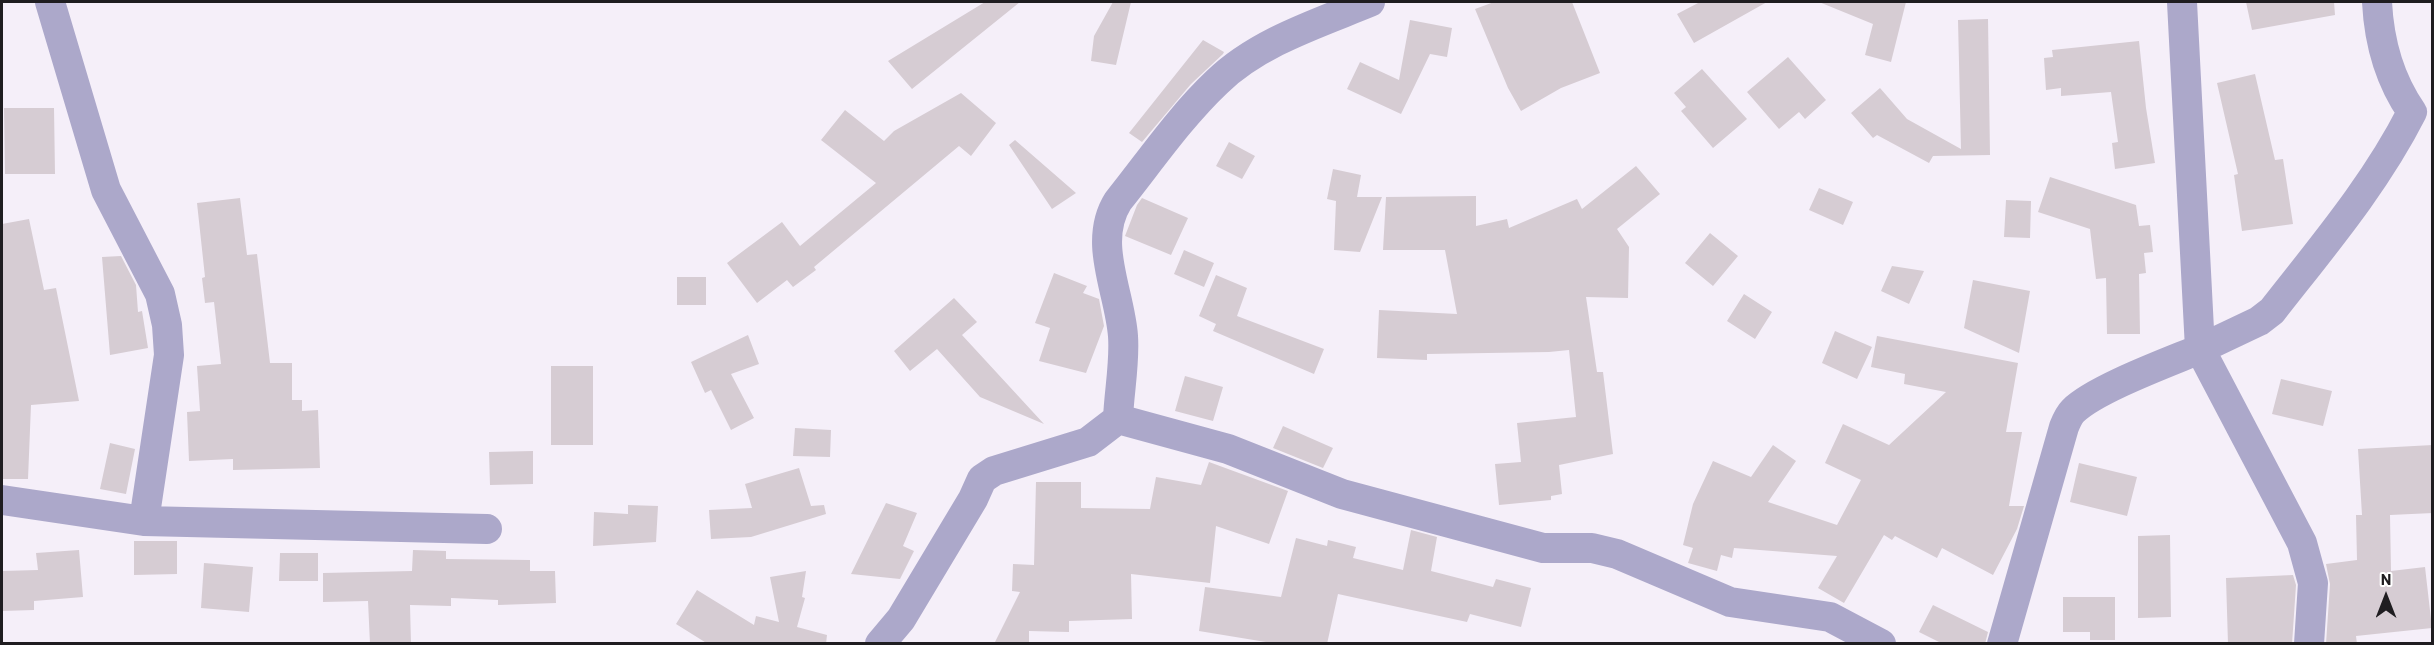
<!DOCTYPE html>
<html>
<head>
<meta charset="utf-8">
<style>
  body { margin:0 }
  #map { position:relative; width:2434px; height:645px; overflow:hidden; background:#f5eff9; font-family:Barlow,sans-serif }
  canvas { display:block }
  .frame { position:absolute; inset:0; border:3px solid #1f1d20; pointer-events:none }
  .north { position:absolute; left:2356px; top:567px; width:60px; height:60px; -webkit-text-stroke:4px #fff; paint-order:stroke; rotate:0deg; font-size:16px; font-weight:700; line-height:24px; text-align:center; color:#1f1d20 }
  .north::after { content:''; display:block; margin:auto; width:21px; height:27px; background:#1f1d20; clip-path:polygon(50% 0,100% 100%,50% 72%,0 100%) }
</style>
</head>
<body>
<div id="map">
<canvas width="2434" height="645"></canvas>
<div class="frame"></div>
<div class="north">N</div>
</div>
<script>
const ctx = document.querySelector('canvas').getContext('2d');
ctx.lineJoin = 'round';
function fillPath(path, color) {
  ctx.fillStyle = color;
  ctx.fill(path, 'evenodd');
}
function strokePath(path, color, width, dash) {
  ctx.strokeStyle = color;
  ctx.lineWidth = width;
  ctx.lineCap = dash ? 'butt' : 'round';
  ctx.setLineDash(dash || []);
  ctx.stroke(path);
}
const building = new Path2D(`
  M985,2H1020L912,89L888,61Z
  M1113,2H1131L1116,65L1091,61L1094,36Z
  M1494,2H1572L1600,73L1561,88L1521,111L1508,88L1475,9Z
  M1700,2H1767L1694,43L1677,14Z
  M1819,2H1906L1891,62L1865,55L1873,24Z
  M2246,2H2334L2335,15L2252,30Z
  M1988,19L1990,155L1933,156L1929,163L1877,135L1873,138L1851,113L1880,88L1907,119L1961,149L1958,20Z
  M1410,20L1452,28L1447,57L1430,54L1401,114L1347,89L1360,62L1399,80Z
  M1203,40L1224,52L1223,54L1191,84L1142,142L1129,133Z
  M2139,41L2146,108L2155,163L2115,169L2112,143L2118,142L2111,92L2061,96V88L2046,90L2044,58L2053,57L2052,50Z
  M1788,57L1826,100L1805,119L1799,112L1779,129L1747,92Z
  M1702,69L1747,119L1713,148L1681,111L1686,107L1674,93Z
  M2255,74L2275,160L2283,159L2293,224L2242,231L2234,175L2238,174L2217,83Z
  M961,93L996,123L971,156L959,146L814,267L816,270L793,287L787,280L757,303L727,263L782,222L800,246L876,183L821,140L845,110L884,141L894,131Z
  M4,108H54L55,174H5Z
  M1015,140L1076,193L1052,209L1009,145Z
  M1229,142L1255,156L1242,179L1216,166Z
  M1636,166L1660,194L1617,229L1629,247L1628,298L1586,297L1597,372H1603L1613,454L1559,465L1562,494L1551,496V500L1499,505L1495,464L1521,462L1517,423L1576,417L1569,350L1549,352L1427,354V360L1377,358L1379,310L1457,314L1445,250H1383L1386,197L1476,196V226L1507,219L1509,228L1577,199L1582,209Z
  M1333,169L1361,175L1357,197H1382L1360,252L1334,250L1336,201L1327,199Z
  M2050,177L2136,205L2139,226L2150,225L2153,252L2144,253L2146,273L2139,274L2140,334H2107L2106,278L2096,279L2090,229L2038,212Z
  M1819,188L1853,202L1843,225L1809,210Z
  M240,198L247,255L257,254L270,363H292V400H302V411L318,410L320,468L233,470V459L189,461L187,412L200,411L197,366L221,364L214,302L205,303L202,278L205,277L197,203Z
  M1142,198L1188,218L1171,255L1125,236L1137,205Z
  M2006,200L2031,201L2030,238L2004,237Z
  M29,219L44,290L56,288L79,401L31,405L28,479H2V224Z
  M1710,233L1738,256L1713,286L1685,263Z
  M1184,250L1214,263L1204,287L1174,274Z
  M121,256L136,285L138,312L142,311L148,348L110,355L102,257Z
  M1892,266L1924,271L1909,304L1881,291Z
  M1054,273L1087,286L1083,293L1099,299L1104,326L1086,373L1039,361L1050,328L1035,323Z
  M1216,275L1247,288L1237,316L1324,349L1314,374L1213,331L1216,324L1199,316Z
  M677,277H706V305H677Z
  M1973,280L2030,291L2019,353L1964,328Z
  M1744,294L1772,312L1755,339L1727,321Z
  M954,298L977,322L962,335L1044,424L980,397L937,349L910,371L894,351Z
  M1835,331L1872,347L1857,379L1822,363Z
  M748,335L759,364L731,374L754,418L731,430L711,390L705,393L691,362Z
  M1877,336L2018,363L2006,432H2022L2009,506H2024L2017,529L1993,575L1942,548L1937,558L1895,536L1892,540L1884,535L1844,603L1818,588L1837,556L1734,548L1732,558L1721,555L1717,571L1688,563L1693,548L1683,545L1693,504L1713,461L1751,477L1773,445L1796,461L1768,502L1837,525L1861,480L1825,463L1843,424L1889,445L1946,392L1904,384L1905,374L1871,367Z
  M551,366H593V445H551Z
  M1185,376L1223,387L1213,421L1175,411Z
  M2281,379L2332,391L2323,426L2272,414Z
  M1283,426L1333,448L1323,468L1273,448Z
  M795,428L831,430L830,457L793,456Z
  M110,443L135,449L126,494L100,489Z
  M2433,445V513L2390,515L2391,571L2425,567L2432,628L2356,636L2357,644H2326L2330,584L2326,564L2357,560L2356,515H2362L2358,449Z
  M533,451V484L490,485L489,452Z
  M1209,462L1288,491L1269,544L1216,526L1210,583L1131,574L1132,619L1069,621V632L1029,631V644H994L1020,592L1012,591L1013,564L1034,565L1036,482H1081V508L1150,509L1156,477L1201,485Z
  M2079,463L2137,477L2127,516L2070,502Z
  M799,468L811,506L824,505L826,514L751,537L711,539L709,510L752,508L745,484Z
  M886,503L917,513L903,546L914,551L900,579L851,574Z
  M628,505L658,506L656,542L593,546L594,512L628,514Z
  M1411,530L1437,537L1431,571L1493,587L1496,579L1531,588L1521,627L1470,614L1467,622L1338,594L1327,644H1278L1199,631L1205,587L1281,597L1296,538L1327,546L1328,540L1356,547L1353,558L1403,570Z
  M2170,535L2171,617L2138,618V536Z
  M134,541H177V574L134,575Z
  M79,550L83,597L34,601V610L2,611V571L38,570L36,553Z
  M413,550L446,551V559L530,560V571H555L556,603L498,605V600L451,598V606L410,605L411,644H370L368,601L323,602V573L412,571Z
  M280,553H318V581H279Z
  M204,563L253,567L249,612L201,608Z
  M806,571L802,597L805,598L797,627L827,635L826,644H708L676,624L697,590L754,625L756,616L779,622L770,577Z
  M2293,575L2296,585L2292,644H2228L2226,578Z
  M2063,597H2115V640H2090V632H2063Z
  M1933,605L1988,632L1985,644H1943L1919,632Z`);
const minor = new Path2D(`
  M50,2L106,190L160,294L167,325L169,355L144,521
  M1118,419L1228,449L1342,494L1543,548H1592L1617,554L1730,602L1830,617L1881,644
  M2,500L144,521L487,529
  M880,644L901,619L973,499L982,479L994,471L1088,442L1118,419C1119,392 1125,363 1123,336C1120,292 1092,242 1118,201C1150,161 1180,117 1217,82C1258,42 1319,23 1370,2
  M2002,644L2064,427C2066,422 2069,415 2073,411C2095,389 2169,362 2200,349L2182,2
  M2309,644L2313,583L2302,543L2200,349L2259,321L2272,311C2322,247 2375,185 2412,112C2389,79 2379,41 2377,2`);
fillPath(building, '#d6ccd3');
strokePath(minor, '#aca8ca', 30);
</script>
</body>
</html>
